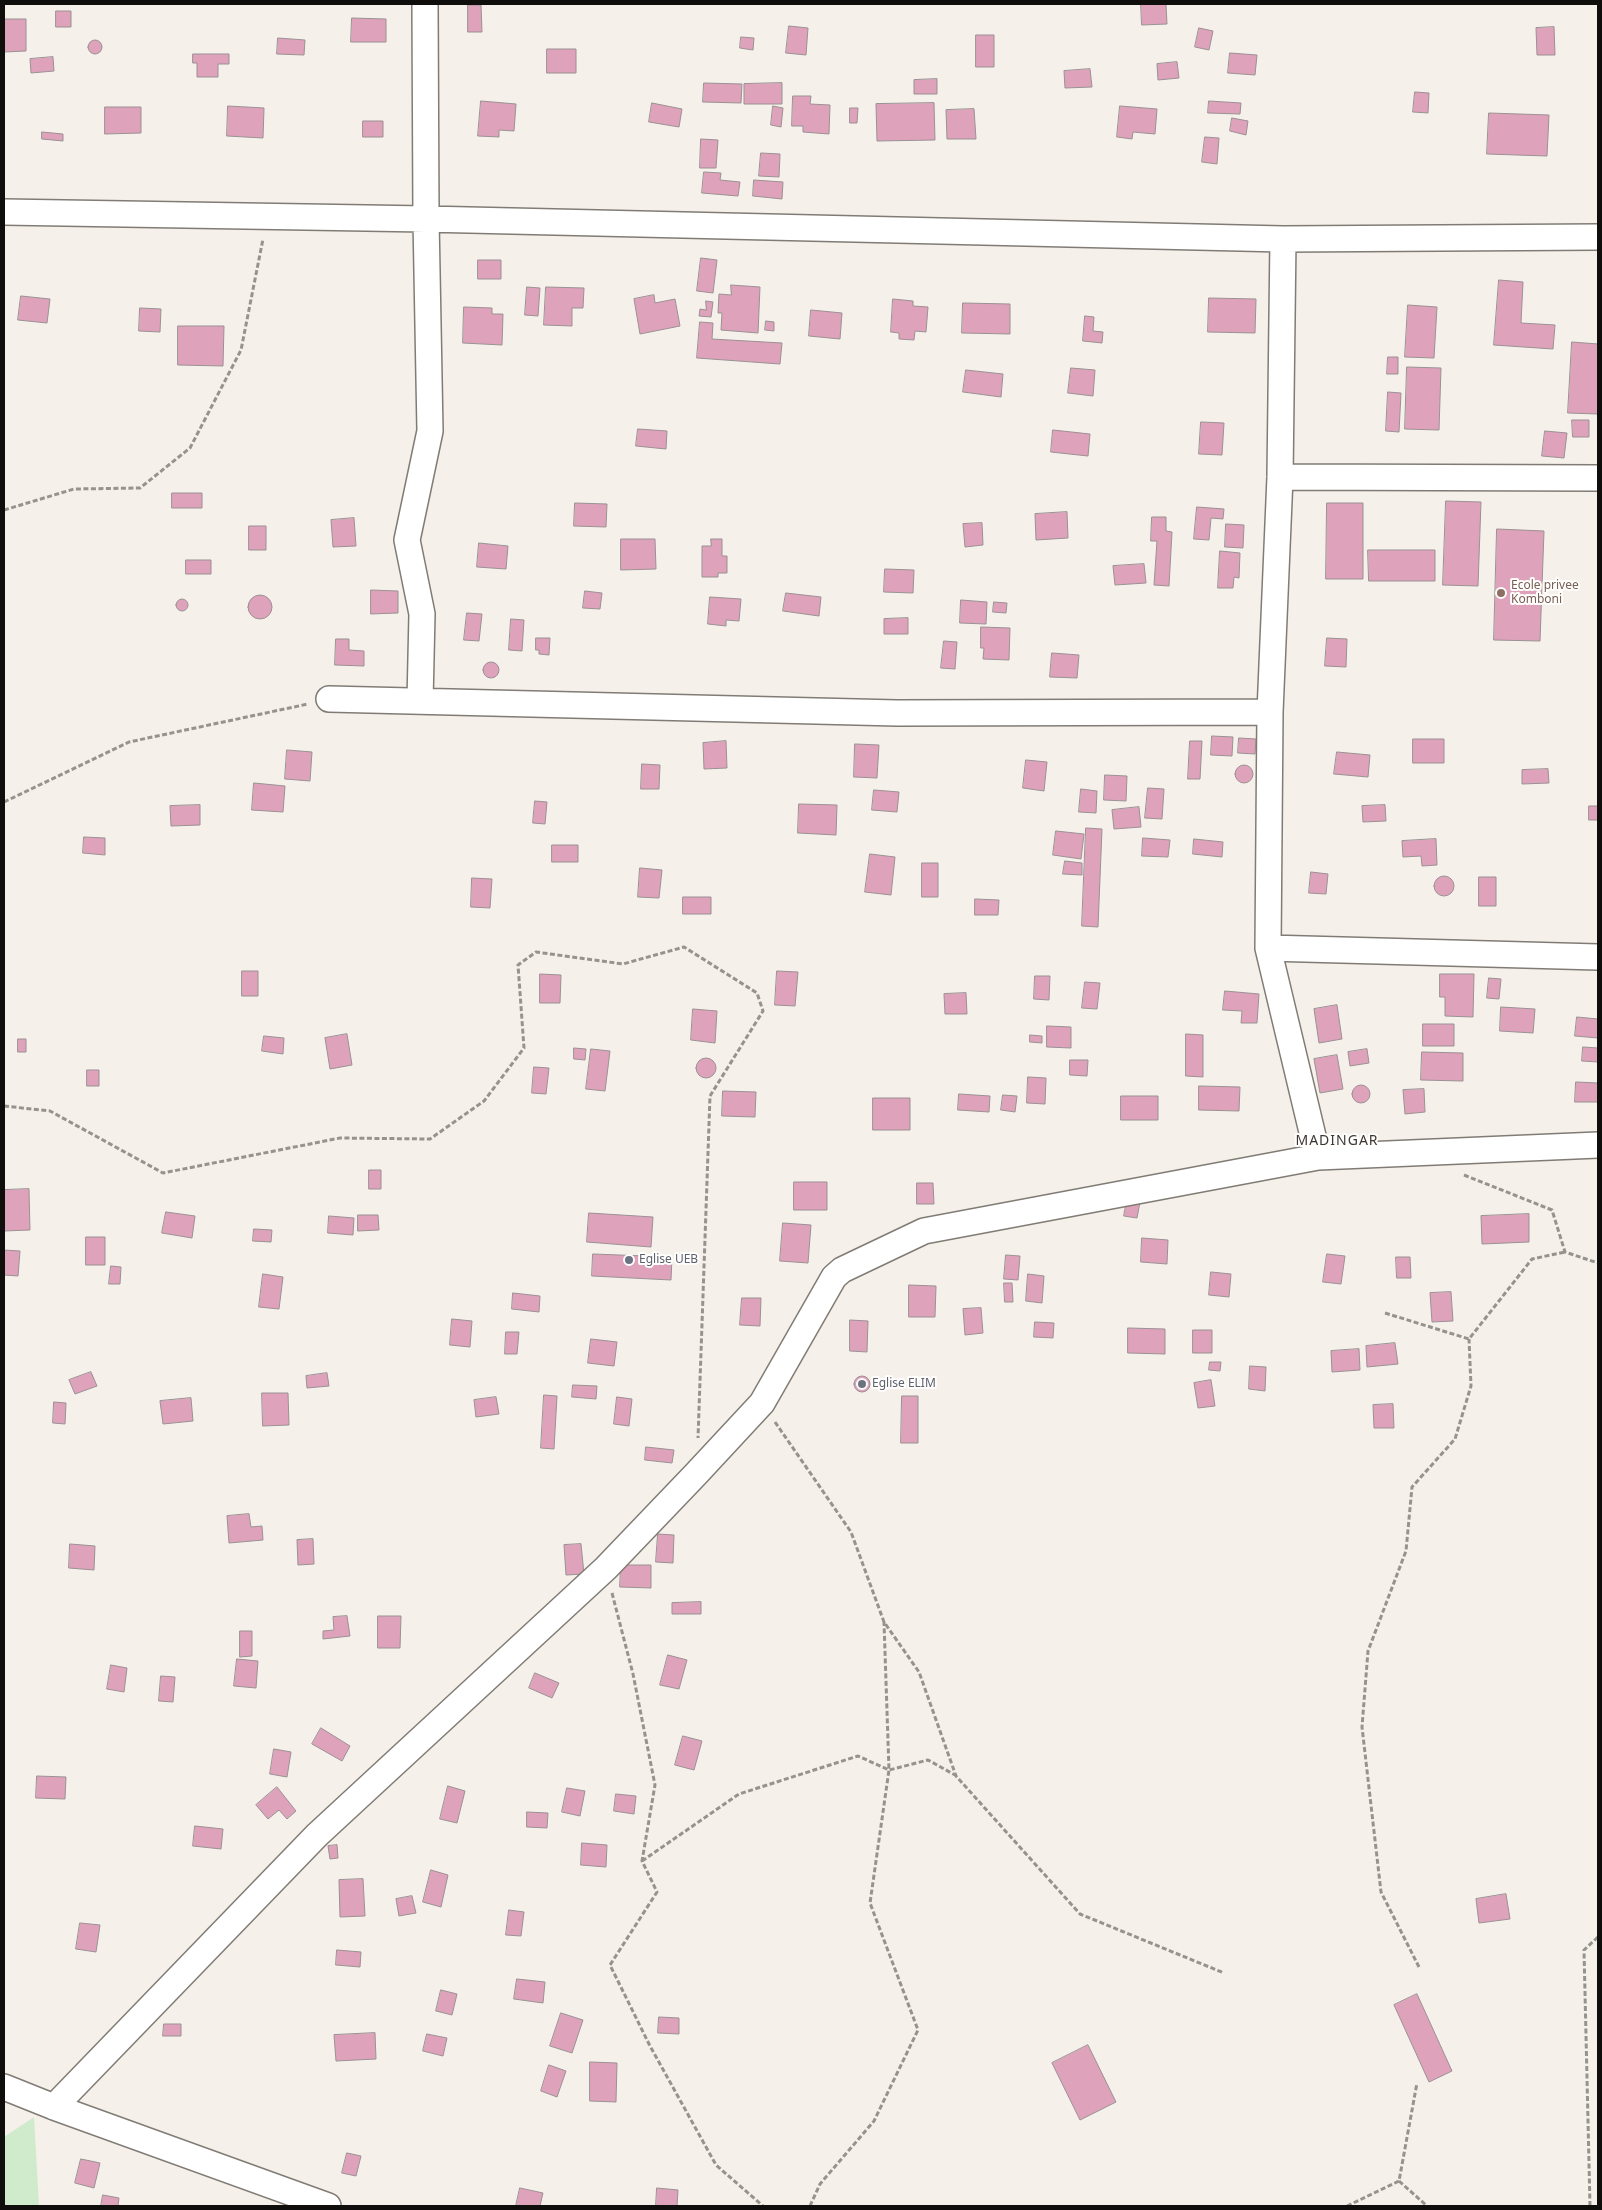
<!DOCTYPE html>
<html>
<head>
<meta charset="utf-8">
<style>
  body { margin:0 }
  #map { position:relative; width:1602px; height:2210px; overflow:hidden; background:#f5f0e9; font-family:"Noto Sans",sans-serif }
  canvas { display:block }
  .frame { position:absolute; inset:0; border:5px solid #0f0e0c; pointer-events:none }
</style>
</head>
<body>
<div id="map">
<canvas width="1602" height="2210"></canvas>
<div class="frame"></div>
</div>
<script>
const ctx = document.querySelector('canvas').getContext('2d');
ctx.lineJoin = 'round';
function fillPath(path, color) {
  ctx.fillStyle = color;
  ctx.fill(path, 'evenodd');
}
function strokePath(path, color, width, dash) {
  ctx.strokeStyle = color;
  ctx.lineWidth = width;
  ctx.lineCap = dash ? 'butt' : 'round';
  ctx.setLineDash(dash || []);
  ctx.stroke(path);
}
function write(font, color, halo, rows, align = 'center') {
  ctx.font = font + ' "Noto Sans",sans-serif';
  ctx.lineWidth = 4;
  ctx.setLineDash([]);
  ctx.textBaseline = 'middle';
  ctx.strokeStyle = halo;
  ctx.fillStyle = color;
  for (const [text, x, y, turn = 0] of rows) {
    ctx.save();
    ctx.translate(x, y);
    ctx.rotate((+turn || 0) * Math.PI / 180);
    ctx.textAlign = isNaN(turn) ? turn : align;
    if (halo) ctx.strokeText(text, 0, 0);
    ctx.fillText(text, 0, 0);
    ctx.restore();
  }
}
const green = new Path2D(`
  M34,2117L39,2206H4V2137Z`);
const building = new Path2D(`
  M1141,4H1166L1167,24L1142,25Z
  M468,5H481L482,32H468Z
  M56,11H71V27H56Z
  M352,18L386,19V42H351Z
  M4,19H26V51L4,52Z
  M789,26L808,28L806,55L786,53Z
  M1554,27L1555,55H1537L1536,28Z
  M1199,28L1213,31L1209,50L1195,47Z
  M976,35H994V67H976Z
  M741,37L754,38L753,50L740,48Z
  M278,38L305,40L304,55L277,54Z
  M88 47a7 7 0 1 1 14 0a7 7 0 1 1-14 0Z
  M547,49H576V73H547Z
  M1230,53L1257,55L1255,75L1228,73Z
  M193,54H229V64H218V77H197V63H193Z
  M53,57L54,71L31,73L30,59Z
  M1177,62L1179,78L1158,80L1157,64Z
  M1090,69L1092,87L1065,88L1064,71Z
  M937,79V94H914V80Z
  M704,83L742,84L741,103L703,102Z
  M782,83V104H744V84Z
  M1415,92L1429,93L1428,113L1413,112Z
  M793,96H811L810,104L830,105L829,134L803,132V126H792Z
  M481,101L516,104L514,131L499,130V137L478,136Z
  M1209,101L1241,103L1240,114L1208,113Z
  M652,103L682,109L679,127L649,122Z
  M934,103L935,140L877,141L876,104Z
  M228,106L264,108L263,138L227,136Z
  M773,106L783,108L781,127L771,125Z
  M1120,106L1157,109L1155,134L1133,132L1132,139L1117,137Z
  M105,107H141V133L105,134Z
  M850,108H858L857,123H850Z
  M974,109L976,139H947L946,110Z
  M1489,113L1549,115L1547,156L1487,154Z
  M1232,118L1248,121L1246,135L1230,131Z
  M363,121H383V137H363Z
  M42,132L63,134V141L42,139Z
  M1205,137L1219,138L1217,164L1202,162Z
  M701,139L718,140L716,168H700Z
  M761,153L780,154L779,177L759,176Z
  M704,172L721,173L720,180L740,182L738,196L702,193Z
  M754,180L783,182L782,199L753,196Z
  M701,258L717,260L713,293L697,291Z
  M478,260H501V279H478Z
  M1499,280L1523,282L1521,323L1555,325L1553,349L1494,345Z
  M731,285L760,287L758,333L721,330L722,313H718L719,294L731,295Z
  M527,287L540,288L538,316L525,315Z
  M546,287L584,288L583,308H572V326L544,325Z
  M654,295L655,303L675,299L680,326L640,334L634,299Z
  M21,296L50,299L47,323L18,320Z
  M1209,298L1256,299L1255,333L1208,332Z
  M893,299L913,301V306L928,307L926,332L915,331L914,340L899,339V333L891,332Z
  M706,301L713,302L711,317L699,316L700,309L706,310Z
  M963,303L1010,304V334L962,333Z
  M1408,305L1437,307L1434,358L1405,357Z
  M464,307L492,308V314H503L502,345L463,343Z
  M140,308L161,309L160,332L139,331Z
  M811,310L842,313L840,339L809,336Z
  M1085,316L1094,317L1093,331L1103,332L1102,343L1083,341Z
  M766,321L774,322V331L765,330Z
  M700,322L713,323L712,339L782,343L780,364L697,358Z
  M178,326H224L223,366L178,365Z
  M1572,342L1598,344V414L1568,413Z
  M1388,357H1398V374H1387Z
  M1407,367L1441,368L1439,430L1405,429Z
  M1071,368L1095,370L1093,396L1068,393Z
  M966,370L1003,374L1001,397L963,392Z
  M1388,392L1401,393L1399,432L1386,431Z
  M1572,420H1589V437H1573Z
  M1201,422L1224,423L1222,455L1199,454Z
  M638,429L667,431L666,449L636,446Z
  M1053,430L1090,434L1088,456L1051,452Z
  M1545,431L1567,433L1564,458L1542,456Z
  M172,493H202V508H172Z
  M1446,501L1481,502L1478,586L1443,585Z
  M575,503L607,504L606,527L574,526Z
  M1327,503H1363V579H1326Z
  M1197,507L1224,509L1223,519L1211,518L1209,540L1194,539Z
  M1067,512L1068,538L1036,540L1035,514Z
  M1152,517H1166V531L1172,532L1169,586L1154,585L1157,541H1151Z
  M354,518L356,546L333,547L331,520Z
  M982,523L983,545L965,547L963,524Z
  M1226,524L1244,525L1243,548L1225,547Z
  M249,526H266V550H249Z
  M1497,529L1544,531L1540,641L1494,640Z
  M621,539H655L656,569L621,570Z
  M711,539H722V556H727V573H718V577H702V546H711Z
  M479,543L508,546L506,569L477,567Z
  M1368,550H1435V581H1369Z
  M1220,551L1240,553L1239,578L1234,577L1233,588H1218Z
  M186,560H211V574H186Z
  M1144,564L1146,583L1115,585L1113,566Z
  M885,569L914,570L913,593L884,592Z
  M371,590L398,591V613L371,614Z
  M585,591L602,593L600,609L583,608Z
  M786,593L821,597L819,616L783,611Z
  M248 607a12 12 0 1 1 24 0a12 12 0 1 1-24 0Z
  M710,597L741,599L739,621L726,620V626L708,624Z
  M176 605a6 6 0 1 1 12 0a6 6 0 1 1-12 0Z
  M961,600L987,602L986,624L960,623Z
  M994,602L1007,603L1006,613L993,612Z
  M467,613L482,614L479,641L464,640Z
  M908,618V634H884V619Z
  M511,619L524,620L522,651L509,650Z
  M981,627L1010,628L1009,660L983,659L984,648H981Z
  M536,638H550L549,655L539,654V650H536Z
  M1327,638L1347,639L1346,667L1325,666Z
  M336,639H349V650L364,651V666L335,665Z
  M944,641L957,642L955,669L941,668Z
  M1052,653L1079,655L1077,678L1050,677Z
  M483 670a8 8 0 1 1 16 0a8 8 0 1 1-16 0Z
  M1212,736L1233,737L1232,756L1211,755Z
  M1239,738L1256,739L1255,754L1238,753Z
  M1413,739H1444V763H1413Z
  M726,741L727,768L704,769L703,743Z
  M1190,741H1202L1200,779H1188Z
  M855,744L879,745L877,778L854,777Z
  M287,750L312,752L310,781L285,779Z
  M1337,752L1370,755L1368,777L1334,774Z
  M1026,760L1047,762L1044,791L1023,788Z
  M642,764L660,765L659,789H641Z
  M1235 774a9 9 0 1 1 18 0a9 9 0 1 1-18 0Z
  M1548,769L1549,783L1522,784V770Z
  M1105,775L1127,776L1126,801L1104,800Z
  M254,783L285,786L283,812L252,810Z
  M1148,788L1164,789L1162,819L1145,818Z
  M1081,789L1097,791L1096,813L1079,812Z
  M874,790L899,792L897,812L872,810Z
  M535,801L547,802L545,824L533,823Z
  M799,804L837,805L836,835L798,833Z
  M200,805V825L171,826L170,806Z
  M1385,805L1386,821L1363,822L1362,806Z
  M1589,806H1598V820H1589Z
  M1139,807L1141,827L1114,829L1112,810Z
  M1086,828L1102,829L1098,927L1082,926Z
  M1056,831L1084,834L1081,859L1053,855Z
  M84,837L105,838V855L83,853Z
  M1143,838L1170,840L1168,857L1142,856Z
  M1194,839L1223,842L1222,857L1193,854Z
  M1436,839L1437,865L1422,866L1421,856L1403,857L1402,841Z
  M552,845H578V862H552Z
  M870,854L895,857L891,895L865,892Z
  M1065,861L1082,863V875L1063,874Z
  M922,863H938V897H922Z
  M640,868L662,870L659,898L638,897Z
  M1311,872L1328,874L1326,894L1309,893Z
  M1434 886a10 10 0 1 1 20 0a10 10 0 1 1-20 0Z
  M1479,877H1496V906H1479Z
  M472,878L492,879L490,908L471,907Z
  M683,897H711V914H683Z
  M975,899L999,900L998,915H975Z
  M242,971H258V996H242Z
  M777,971L798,972L795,1006L775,1005Z
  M540,974L561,975L560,1003H540Z
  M1440,974H1474L1473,1017L1445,1016V997H1440Z
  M1035,976H1050L1049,1000L1034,999Z
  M1489,978L1501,979L1499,999L1487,998Z
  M1085,982L1100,983L1097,1009L1082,1008Z
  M1225,991L1259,994L1257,1023H1241L1242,1011L1223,1010Z
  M966,993L967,1014H945L944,994Z
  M1337,1005L1342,1039L1319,1043L1314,1009Z
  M1501,1007L1535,1009L1533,1033L1500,1031Z
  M693,1009L717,1011L715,1043L691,1040Z
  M1577,1017L1598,1019V1038L1575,1036Z
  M1423,1024H1454V1046H1423Z
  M1047,1026L1071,1027V1048L1047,1047Z
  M347,1034L352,1065L330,1069L325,1038Z
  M1186,1034L1203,1035V1077L1186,1076Z
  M1030,1035L1042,1036V1043L1030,1042Z
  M264,1036L284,1038L283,1054L262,1051Z
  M18,1039H26V1052H18Z
  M1583,1047L1598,1048V1062L1582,1061Z
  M574,1048L586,1049L585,1060L574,1059Z
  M591,1049L610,1051L605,1091L586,1089Z
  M1367,1049L1369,1063L1350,1066L1348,1052Z
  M1422,1052L1463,1053V1081L1421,1080Z
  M1337,1055L1343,1089L1320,1093L1314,1059Z
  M696 1068a10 10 0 1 1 20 0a10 10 0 1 1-20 0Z
  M1070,1060H1088L1087,1076L1070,1075Z
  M534,1067L549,1068L546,1094L532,1093Z
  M87,1070H99V1086H87Z
  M1028,1077L1046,1078L1045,1104L1027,1103Z
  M1576,1082L1598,1083V1102H1575Z
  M1352 1094a9 9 0 1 1 18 0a9 9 0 1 1-18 0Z
  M1199,1086L1240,1087L1239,1111L1199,1110Z
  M1424,1089L1425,1112L1405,1114L1403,1090Z
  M723,1091L756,1092L755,1117L722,1116Z
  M959,1094L990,1096L989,1112L958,1110Z
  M1003,1095L1017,1096L1015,1112L1001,1110Z
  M1121,1096H1158V1120H1121Z
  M873,1098H910V1130H873Z
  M369,1170H381V1189H369Z
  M794,1182H827V1210H794Z
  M917,1183H933L934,1204H917Z
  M29,1189L30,1230L4,1231V1190Z
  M1127,1200L1140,1202L1137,1218L1124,1216Z
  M166,1212L195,1216L192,1238L162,1233Z
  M589,1213L653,1217L651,1247L587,1242Z
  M1529,1214V1242L1482,1244L1481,1216Z
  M358,1215H378L379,1230L358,1231Z
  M329,1216L354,1218L353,1235L328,1233Z
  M783,1223L811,1225L808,1263L780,1261Z
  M254,1229L272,1230L271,1242L253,1241Z
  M86,1237H105V1265H86Z
  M1142,1238L1168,1240L1167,1264L1141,1262Z
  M4,1250L20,1251L18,1276L4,1275Z
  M593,1254L672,1257L671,1280L592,1276Z
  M1327,1254L1345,1256L1341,1284L1323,1282Z
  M1006,1255L1020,1256L1018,1280L1004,1279Z
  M1396,1257H1410L1411,1278H1397Z
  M111,1266L121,1267L120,1284H109Z
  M1211,1272L1231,1274L1229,1297L1209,1295Z
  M263,1274L283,1277L279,1309L259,1307Z
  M1028,1274L1044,1276L1042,1303L1026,1301Z
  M1004,1283H1012L1013,1302H1005Z
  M909,1285L936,1286L935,1317H909Z
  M1451,1292L1453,1321L1432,1322L1430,1293Z
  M513,1293L540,1296L539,1312L512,1309Z
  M742,1298H761L760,1326L740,1325Z
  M981,1308L983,1333L965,1335L963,1309Z
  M452,1319L472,1321L470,1347L450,1345Z
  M850,1320L868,1321L867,1352L850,1351Z
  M1035,1322L1054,1323L1053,1338L1034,1337Z
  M1128,1328L1165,1329V1354L1128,1353Z
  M1193,1330H1212V1353H1193Z
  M506,1332H519L517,1354H505Z
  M591,1339L617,1342L614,1366L588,1363Z
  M1395,1343L1398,1364L1367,1367L1366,1346Z
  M1359,1349L1360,1370L1332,1372L1331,1351Z
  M1210,1362H1221L1220,1371L1209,1370Z
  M1250,1366L1266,1367L1265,1391L1249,1389Z
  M91,1372L97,1386L75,1394L69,1380Z
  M327,1373L329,1386L307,1388L306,1376Z
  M854 1384a8 8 0 1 1 16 0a8 8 0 1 1-16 0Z
  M1211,1380L1215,1406L1198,1408L1194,1383Z
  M573,1385L597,1386L596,1399L572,1397Z
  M262,1393H288L289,1425L263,1426Z
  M544,1395L557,1396L554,1449L541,1448Z
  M902,1396H918V1443H901Z
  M496,1397L499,1414L476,1417L474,1400Z
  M617,1397L632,1399L629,1426L614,1424Z
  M191,1398L193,1421L163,1424L160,1401Z
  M54,1402L66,1403L65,1424L53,1423Z
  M1393,1404L1394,1428H1374L1373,1405Z
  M646,1447L674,1450L672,1463L645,1460Z
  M249,1514L251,1527L262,1526L263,1540L229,1543L227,1516Z
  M658,1534L674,1535L673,1563L656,1562Z
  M313,1539L314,1564L298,1565L297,1540Z
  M70,1544L95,1546L94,1570L69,1568Z
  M581,1544L584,1574L566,1575L564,1545Z
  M621,1565H651V1588L620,1587Z
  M701,1602V1614H672V1603Z
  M347,1616L350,1636L323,1639V1631L334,1630L333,1617Z
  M378,1616H401L400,1648H378Z
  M240,1631H252V1656L240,1657Z
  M668,1655L687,1660L679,1689L660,1685Z
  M237,1659L258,1661L256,1688L234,1686Z
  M111,1665L127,1668L124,1692L107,1689Z
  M535,1673L559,1683L552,1698L529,1688Z
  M161,1676L175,1677L173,1702L159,1701Z
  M321,1728L350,1746L342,1761L312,1744Z
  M683,1736L702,1741L694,1770L675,1765Z
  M274,1749L291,1752L287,1777L270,1774Z
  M37,1776L66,1777L65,1799L36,1798Z
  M448,1786L465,1791L457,1823L440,1819Z
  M277,1787L296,1811L287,1819L279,1810L268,1819L256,1805Z
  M567,1788L585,1791L580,1816L562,1812Z
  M616,1794L636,1796L634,1814L614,1811Z
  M527,1812L548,1813L547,1828L527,1827Z
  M195,1826L223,1829L221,1849L193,1846Z
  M582,1843L607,1845L606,1867L581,1865Z
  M337,1845L338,1858L330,1859L328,1846Z
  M431,1870L448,1875L441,1907L423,1902Z
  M363,1879L365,1916L340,1917L339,1880Z
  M1506,1894L1510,1919L1479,1923L1476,1899Z
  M412,1896L416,1913L399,1916L396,1899Z
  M509,1910L524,1912L521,1936L506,1935Z
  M80,1923L100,1925L96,1952L76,1949Z
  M337,1950L361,1952L360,1967L336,1965Z
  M517,1979L545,1982L543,2003L514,1999Z
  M441,1990L457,1994L452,2015L436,2011Z
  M1417,1994L1452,2071L1429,2082L1394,2005Z
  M561,2013L583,2020L572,2053L550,2046Z
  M659,2017L679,2018V2034L658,2033Z
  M164,2024H181V2036H163Z
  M375,2033L376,2059L336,2061L334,2035Z
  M427,2034L447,2038L443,2056L423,2051Z
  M1088,2045L1116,2102L1080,2120L1052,2063Z
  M590,2062L617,2063L616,2102L590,2101Z
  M549,2065L566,2071L557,2097L541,2091Z
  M347,2153L361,2156L356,2176L342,2173Z
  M81,2159L100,2163L94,2188L75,2183Z
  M520,2188L543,2193L540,2206H516Z
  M657,2188L678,2190L677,2206H656Z
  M103,2195L119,2198L118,2206H101Z`);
const path = new Path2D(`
  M4,510L74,489L140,488L190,448L241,350L263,239
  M4,802L129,742L308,704
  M4,1106L50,1111L163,1173L340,1138L430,1139L484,1101L524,1048L518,965L536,952L623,964L684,947L757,993L763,1011L710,1096L698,1438
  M1464,1175L1552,1210L1565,1252L1598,1263
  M1385,1313L1469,1339L1532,1259L1565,1252
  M775,1422L851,1532L884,1622L919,1672L956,1776L1080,1914L1224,1973
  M612,1593L633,1674L655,1785L642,1861L657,1892L610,1965L650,2046L716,2165L763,2206
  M642,1861L739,1794L858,1756L889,1770L928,1760L955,1775
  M1419,1967L1381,1892L1362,1727L1368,1651L1406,1551L1412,1487L1455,1439L1471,1386L1469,1339
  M1399,2181L1427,2206
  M810,2206L820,2184L874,2121L918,2030L870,1903L889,1770L884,1622
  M1347,2206L1399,2181L1417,2083
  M1590,2206L1584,1950L1598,1937`);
const minor = new Path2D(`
  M4,212L426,219L1283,239L1598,237
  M1283,239L1280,477L1270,712L1268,948L1318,1157
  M1280,477L1598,478
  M329,699L897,713L1270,712
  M420,701L422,614L407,540L430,431L426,219L425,4
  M1268,948L1598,957
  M4,2087L54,2107L328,2206
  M54,2107L317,1835L606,1568L696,1474L762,1403L834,1277L842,1270L924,1231L1318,1157L1598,1145`);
const markers = [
  [1501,593,5,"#8d6e63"],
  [629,1260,5,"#6b7280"],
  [862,1384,5,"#6b7280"]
];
const educationNames = [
  ["Ecole privee",1511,586],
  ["Komboni",1511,600]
];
const worshipNames = [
  ["Eglise UEB",639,1260],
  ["Eglise ELIM",872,1384]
];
const neighbourhoodNames = [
  ["MADINGAR",1337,1141]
];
fillPath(green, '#d0ebcb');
fillPath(building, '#dfa2bb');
strokePath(building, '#9a9194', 1);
strokePath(minor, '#807c75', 28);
strokePath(path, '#96938e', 3, [5, 2.5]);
strokePath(minor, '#fff', 25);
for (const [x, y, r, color] of markers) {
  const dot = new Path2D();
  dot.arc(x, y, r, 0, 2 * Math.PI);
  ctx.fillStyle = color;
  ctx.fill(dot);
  strokePath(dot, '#fffefd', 2);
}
write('12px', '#785e54', '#fffefd', educationNames, 'left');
write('12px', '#5b616d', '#fffefd', worshipNames, 'left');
ctx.letterSpacing = '1px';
write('14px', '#3b3832', '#fffefd', neighbourhoodNames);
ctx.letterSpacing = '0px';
</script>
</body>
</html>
